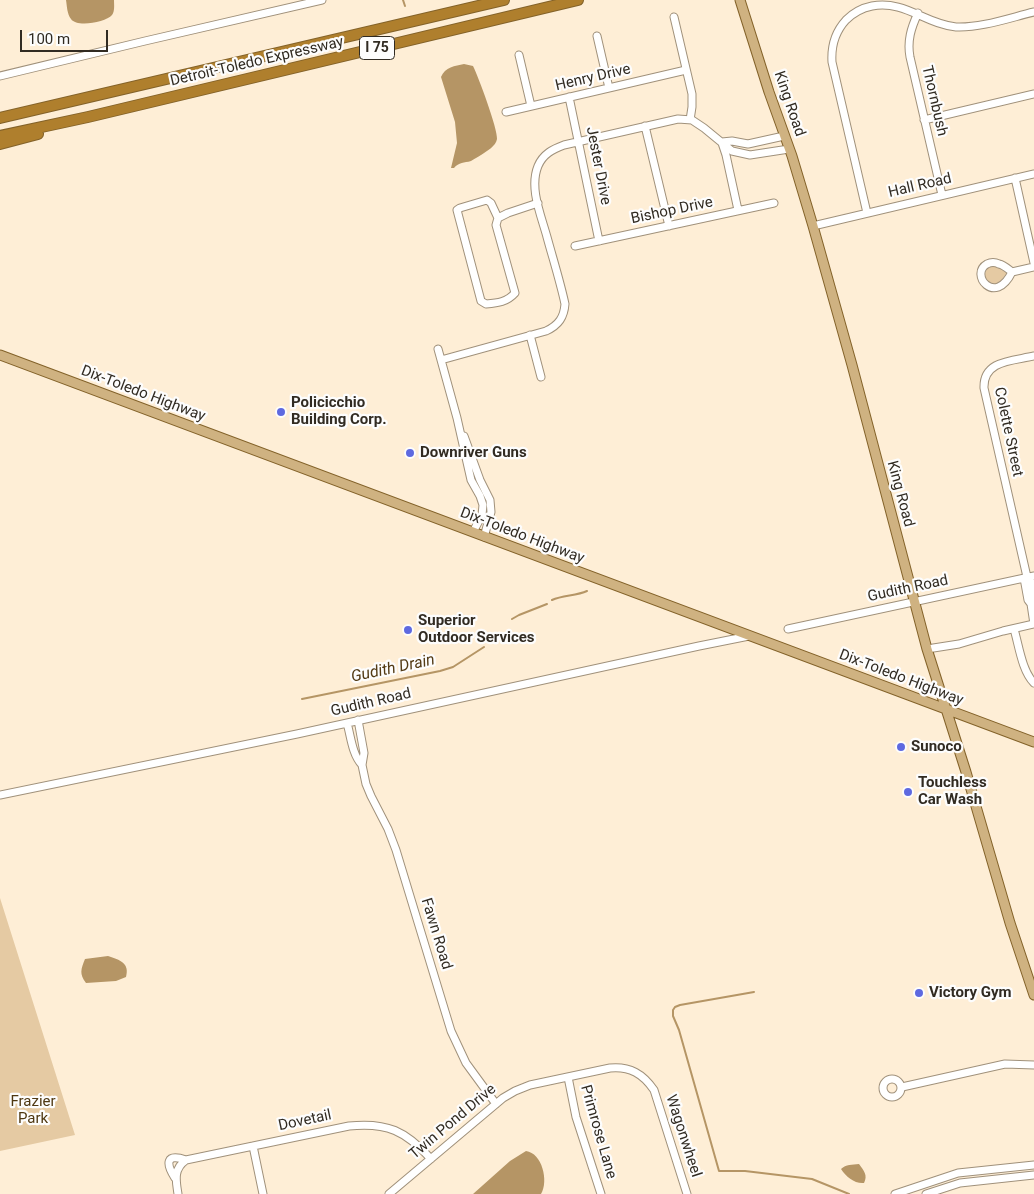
<!DOCTYPE html>
<html>
<head>
<meta charset="utf-8">
<style>
  body { margin:0 }
  #map { position:relative; width:1034px; height:1194px; overflow:hidden; background:#feeed6; font-family:Roboto,sans-serif }
  canvas { display:block }
  .scale { position:absolute; left:20px; top:30px; width:88px; height:22px; box-sizing:border-box; border:2px solid #312b22; border-top:0; padding-left:6px; font-size:15px; line-height:18px; white-space:nowrap; color:#312b22; -webkit-text-stroke:4px #fdfdfd; paint-order:stroke }
</style>
</head>
<body>
<div id="map">
<canvas width="1034" height="1194"></canvas>
<div class="scale">100 m</div>
</div>
<script>
const ctx = document.querySelector('canvas').getContext('2d');
ctx.lineJoin = 'round';
function fillPath(path, color) {
  ctx.fillStyle = color;
  ctx.fill(path, 'evenodd');
}
function strokePath(path, color, width, dash) {
  ctx.strokeStyle = color;
  ctx.lineWidth = width;
  ctx.lineCap = dash ? 'butt' : 'round';
  ctx.setLineDash(dash || []);
  ctx.stroke(path);
}
function write(font, color, halo, rows, align = 'center') {
  ctx.font = font + ' Roboto,sans-serif';
  ctx.lineWidth = 4.5;
  ctx.setLineDash([]);
  ctx.textBaseline = 'middle';
  ctx.strokeStyle = halo;
  ctx.fillStyle = color;
  for (const [text, x, y, turn = 0] of rows) {
    ctx.save();
    ctx.translate(x, y);
    ctx.rotate((+turn || 0) * Math.PI / 180);
    ctx.textAlign = isNaN(turn) ? turn : align;
    if (halo) ctx.strokeText(text, 0, 0);
    ctx.fillText(text, 0, 0);
    ctx.restore();
  }
}
const green = new Path2D(`
  M992,266H996L1007,273L999,283L992,285L986,281C984,273 985,269 992,266Z
  M0,898L75,1135L0,1151Z`);
const water = new Path2D(`
  M66,0H114C114,5 115,11 112,15C106,22 77,28 71,19C67,14 67,6 66,0Z
  M464,64L473,66C478,76 498,129 497,139C496,146 487,151 481,155C478,157 474,159 471,161C464,163 459,162 454,168H451L457,143L455,122L441,77C445,67 455,66 464,64Z
  M108,956C120,960 130,963 126,977L116,981L86,983C79,974 81,969 85,959Z
  M526,1151C542,1153 549,1181 541,1194H473L510,1161Z
  M859,1164C864,1171 868,1175 864,1183C855,1184 846,1177 841,1169C846,1164 852,1165 859,1164Z`);
const stream = new Path2D(`
  M403,0L405,6
  M552,600C563,595 576,596 587,591
  M512,619L519,615L547,604
  M302,699L440,671L453,667L484,647
  M754,992L680,1005L675,1007L673,1010V1016L679,1030L719,1171H745L812,1179L849,1194`);
const minor = new Path2D(`
  M918,13C911,28 907,41 910,57L942,195
  M674,17L692,94V107L690,120
  M597,36L609,88
  M519,55L531,106
  M0,76L145,41L322,0
  M569,97L599,241
  M506,112L686,70
  M924,120L1034,94
  M645,126L669,226
  M722,142L732,141L748,144L784,136
  M722,143L726,155L738,210
  M1015,178L1034,263
  M867,213L832,62C831,46 835,32 846,20C853,13 862,8 872,6C905,0 925,24 956,27C981,28 1009,18 1034,12
  M498,218L491,203L487,200L460,208L457,210L481,301L486,304C498,303 507,302 515,293L496,225L498,218L508,213L538,203
  M813,226L1034,174
  M575,246L774,203
  M1012,272C995,307 969,274 987,264C991,262 995,262 999,264C1004,265 1008,269 1012,272L1034,267
  M530,335L541,377
  M438,349L457,418L471,480L480,496L483,505L482,515L473,532
  M441,360L546,331C559,325 564,317 565,304C560,281 553,259 547,237C541,215 529,188 538,166C543,154 553,149 564,145L678,119L692,120L704,128L732,151L750,155L789,149
  M464,436L480,480L490,500L491,512L484,537
  M1027,577L984,388C983,360 1013,361 1034,356
  M1030,577L1032,591L1033,600L1031,604L1034,624
  M1024,578L1028,600L1031,604
  M788,629L1034,576
  M1014,629C1019,646 1022,671 1034,683
  M927,649L959,644L1003,631L1034,624
  M358,720L364,753L362,765L366,784L371,796L388,829L396,850L451,1031L466,1063L496,1104
  M347,723C351,737 352,754 362,765
  M0,795L297,734L699,646L749,636
  M568,1077L576,1117L601,1194
  M883 1088a9 9 0 1 1 18 0a9 9 0 1 1-18 0Z
  M902,1087L1005,1064L1034,1065
  M253,1146L263,1194
  M175,1178C166,1164 165,1153 186,1160
  M178,1194C176,1181 173,1169 186,1160L349,1126C387,1122 406,1131 431,1159
  M389,1194L503,1098L515,1091L530,1085L610,1068C630,1066 643,1074 654,1090L687,1194
  M895,1194L958,1173L1034,1165
  M926,1194L960,1183L1034,1175`);
const major = new Path2D(`
  M740,0L769,92L792,156L813,226L852,365L927,649L966,772L1010,923L1034,995
  M0,355L1034,742`);
const highway = new Path2D(`
  M0,118L504,0
  M0,136L88,117L578,0
  M0,144L38,134`);
const markers = [
  [281,412,5,"#5e69e0"],
  [410,453,5,"#5e69e0"],
  [408,630,5,"#5e69e0"],
  [901,747,5,"#5e69e0"],
  [908,792,5,"#5e69e0"],
  [919,993,5,"#5e69e0"]
];
const shields = [
  [377,48,35]
];
const shieldNames = [
  ["I 75",377,48]
];
const streetNames = [
  ["Detroit-Toledo Expressway",257,62,-13],
  ["Henry Drive",593,78,-13],
  ["Thornbush",934,101,77],
  ["King Road",789,104,71],
  ["Jester Drive",598,166,79],
  ["Hall Road",920,186,-13],
  ["Bishop Drive",672,211,-12],
  ["Dix-Toledo Highway",143,394,21],
  ["Colette Street",1008,432,78],
  ["King Road",900,494,75],
  ["Dix-Toledo Highway",522,536,21],
  ["Gudith Road",908,589,-12],
  ["Dix-Toledo Highway",901,678,21],
  ["Gudith Road",371,703,-13],
  ["Fawn Road",436,934,73],
  ["Dovetail",305,1121,-12],
  ["Twin Pond Drive",453,1122,-40],
  ["Primrose Lane",598,1132,74],
  ["Wagonwheel",683,1136,72]
];
const poiNames = [
  ["Policicchio",291,403],
  ["Building Corp.",291,420],
  ["Downriver Guns",420,453],
  ["Superior",418,621],
  ["Outdoor Services",418,638],
  ["Sunoco",911,747],
  ["Touchless",918,783],
  ["Car Wash",918,800],
  ["Victory Gym",929,993]
];
const parkNames = [
  ["Frazier",33,1102],
  ["Park",33,1119]
];
const waterNames = [
  ["Gudith Drain",393,669,-12]
];
fillPath(green, '#e5caa3');
fillPath(water, '#b59565');
strokePath(stream, '#b59565', 2);
strokePath(minor, '#a0917b', 9);
strokePath(major, '#836229', 11);
strokePath(highway, '#836229', 12);
strokePath(minor, '#fff', 7);
strokePath(major, '#cfb281', 9);
strokePath(highway, '#af7f2d', 10);
for (const [x, y, r, color] of markers) {
  const dot = new Path2D();
  dot.arc(x, y, r, 0, 2 * Math.PI);
  ctx.fillStyle = color;
  ctx.fill(dot);
  strokePath(dot, '#fdfdfd', 2);
}
for (const [x, y, w] of shields) {
  const box = new Path2D();
  box.roundRect(x - w / 2, y - 11.5, w, 23, 4);
  ctx.fillStyle = '#fdfdfd';
  ctx.fill(box);
  strokePath(box, '#312b22', 1);
}
write('bold 14px', '#312b22', null, shieldNames);
write('15px', '#312b22', '#fdfdfd', streetNames);
write('bold 15px', '#312b22', '#fdfdfd', poiNames, 'left');
write('15px', '#4f3811', '#fdfdfd', parkNames);
write('italic 16px', '#533b15', '#fdfdfd', waterNames);
</script>
</body>
</html>
